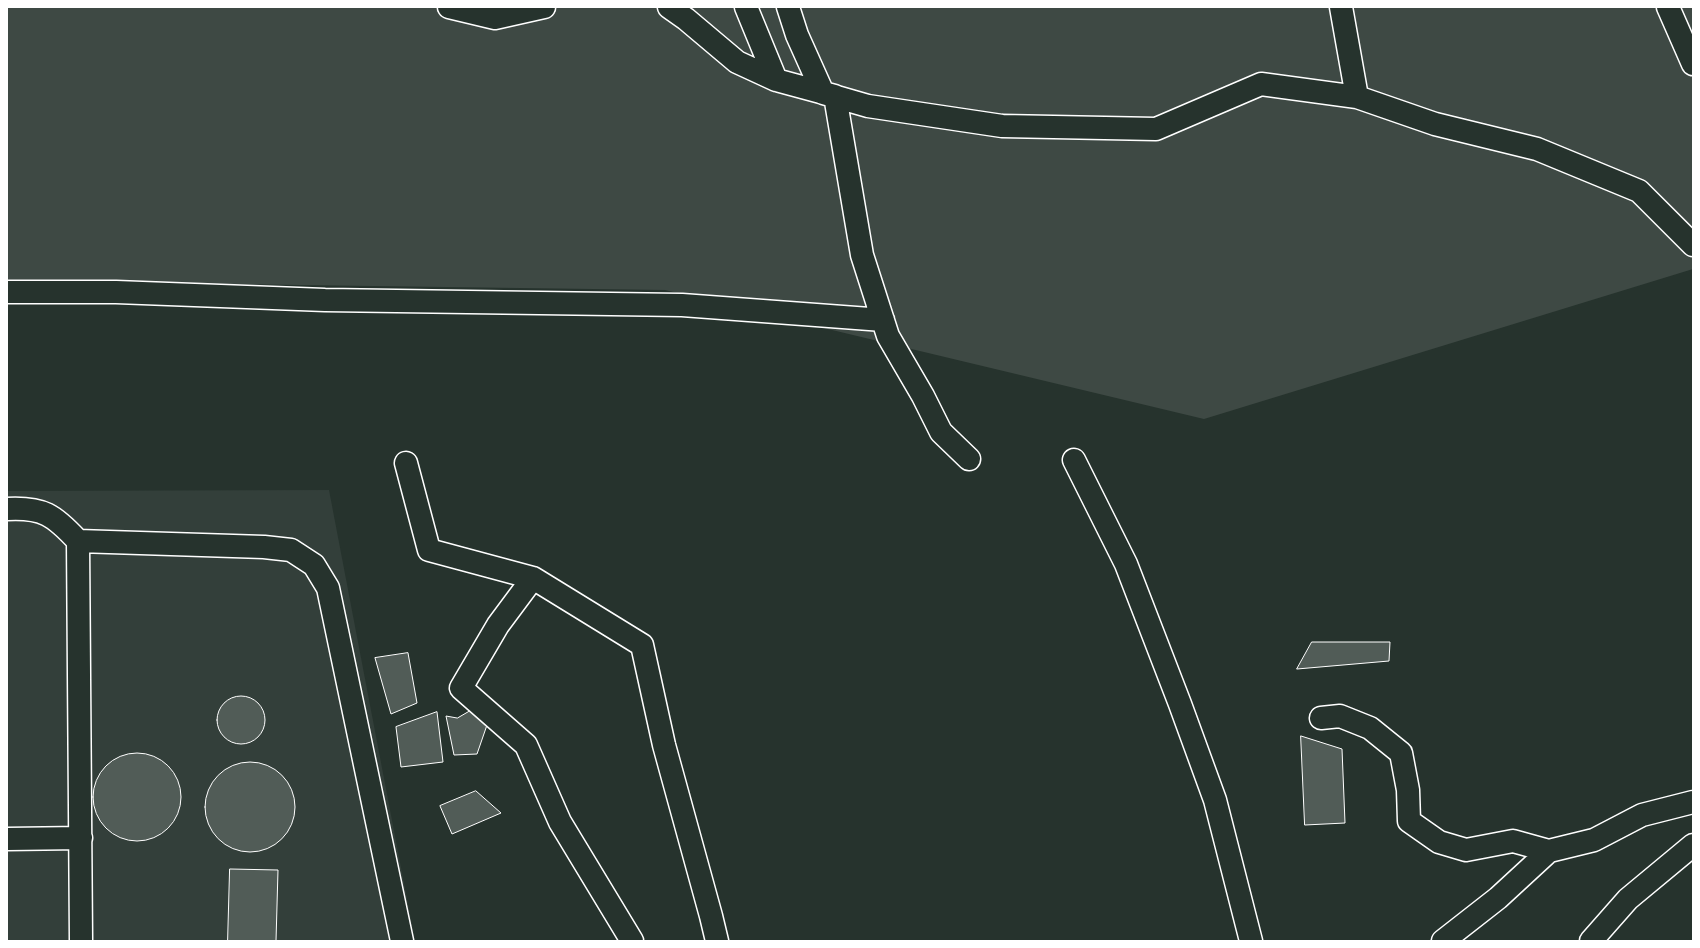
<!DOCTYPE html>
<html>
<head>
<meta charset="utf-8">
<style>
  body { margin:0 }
  #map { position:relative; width:1700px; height:948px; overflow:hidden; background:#26332d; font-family:Sriracha,sans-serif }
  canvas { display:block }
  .frame { position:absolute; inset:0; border:8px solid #fff; pointer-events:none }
</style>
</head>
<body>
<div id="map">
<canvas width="1700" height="948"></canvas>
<div class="frame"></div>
</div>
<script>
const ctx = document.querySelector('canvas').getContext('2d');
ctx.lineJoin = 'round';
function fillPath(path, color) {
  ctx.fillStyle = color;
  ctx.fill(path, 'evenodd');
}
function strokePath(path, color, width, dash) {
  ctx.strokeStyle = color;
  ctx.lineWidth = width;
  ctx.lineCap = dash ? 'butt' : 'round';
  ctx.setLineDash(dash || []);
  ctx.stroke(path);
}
const built = new Path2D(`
  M329,490L415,941H7V491Z`);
const green = new Path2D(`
  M7,7H1693V269L1204,419L665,290L7,281Z`);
const building = new Path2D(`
  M1312,642H1390L1389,661L1297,669Z
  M408,653L417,703L391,714L375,658Z
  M217 720a24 24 0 1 1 48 0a24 24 0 1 1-48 0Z
  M472,710L487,725L477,754L454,755L446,716L457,718Z
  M437,712L443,762L401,767L396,727Z
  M1301,736L1342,749L1345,823L1305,825Z
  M93 797a44 44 0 1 1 88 0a44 44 0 1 1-88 0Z
  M205 807a45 45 0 1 1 90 0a45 45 0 1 1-90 0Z
  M476,791L501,813L452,834L440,806Z
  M230,869L278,870L276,941H228Z`);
const minor = new Path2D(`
  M449,7L495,18L544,7
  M669,7L686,19L737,62L776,80
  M746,7L776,80L835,96L862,255L888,336L923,396L941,432L969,459
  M788,7L797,35L823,93L868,106L1002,126L1156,129L1261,84L1357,97L1435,124L1537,149L1639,191L1693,245
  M1341,7L1357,97
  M1668,7L1693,64
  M7,292H116L325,300L682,305L883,320
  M1074,460L1126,564L1180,704L1215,800L1251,941
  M406,463L429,550L533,578L642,645L664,745L711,916L717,941
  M7,509C43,507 54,515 78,541L81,941
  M78,541L264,547L291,550L314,565L328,588L402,941
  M533,578L498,625L461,688L526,745L560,822L632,941
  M1321,718L1340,716L1370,728L1401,753L1408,790L1409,821L1439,842L1466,850L1513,841L1549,851L1594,840L1642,815L1693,802
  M7,839L81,838
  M1443,941L1498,898L1549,851
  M1591,941L1628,899L1693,845`);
fillPath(built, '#333f3a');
fillPath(green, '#3e4944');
fillPath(building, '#515c57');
strokePath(building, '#fff', 1);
strokePath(minor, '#fff', 25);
strokePath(minor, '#26332d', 22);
</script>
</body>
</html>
